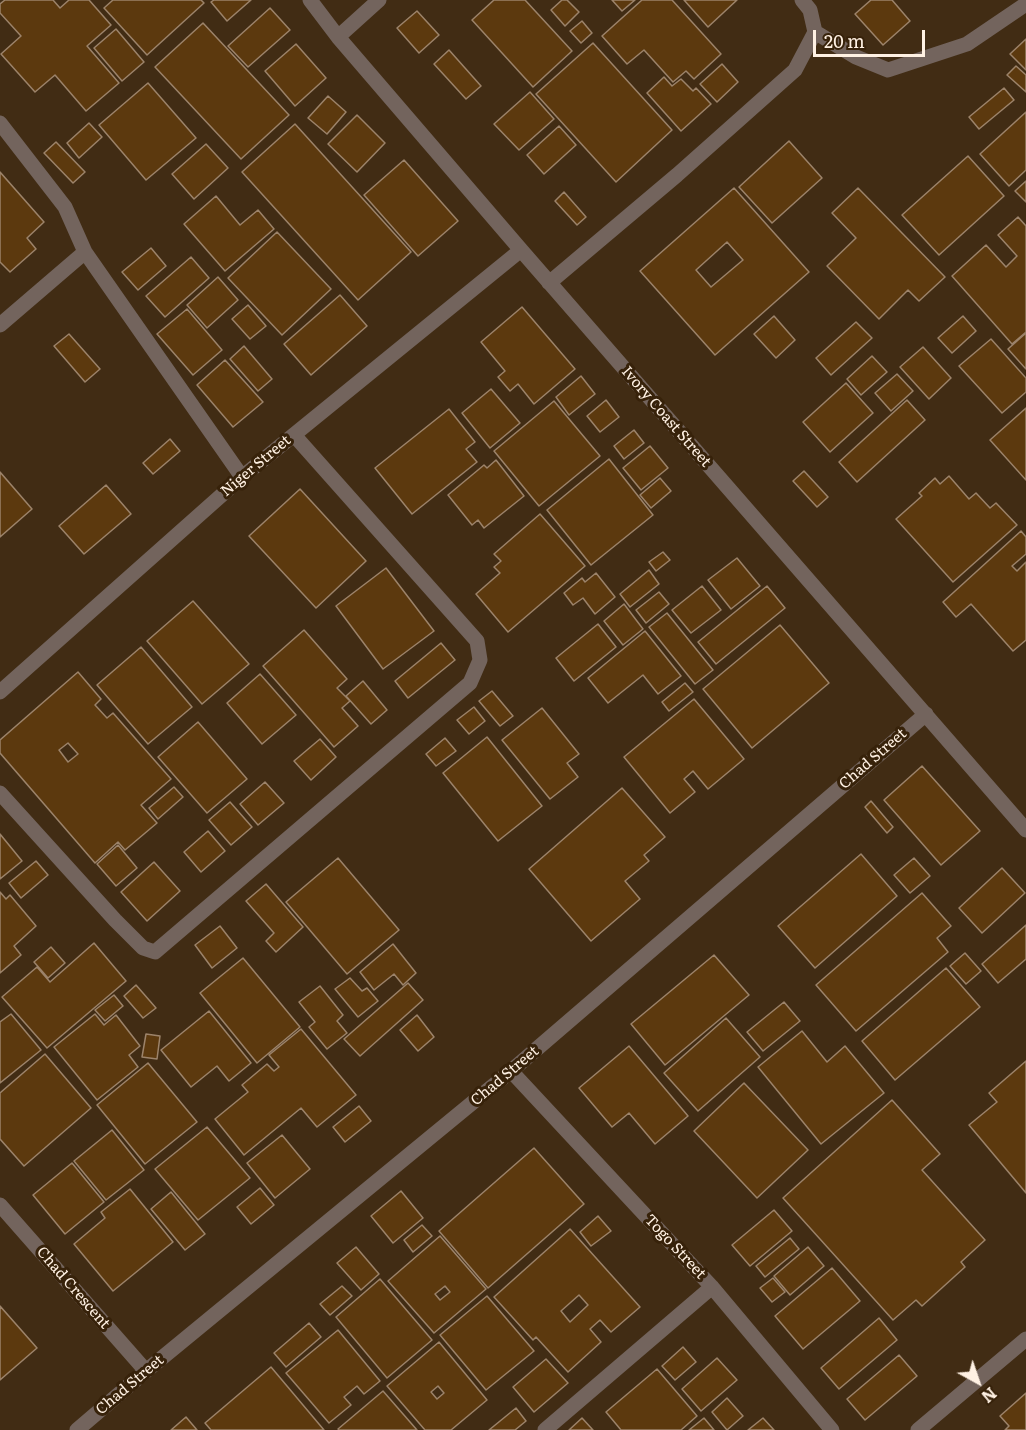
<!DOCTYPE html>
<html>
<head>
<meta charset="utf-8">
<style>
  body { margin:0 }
  #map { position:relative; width:1026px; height:1430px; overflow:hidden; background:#412c14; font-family:Literata,serif }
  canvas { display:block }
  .north { position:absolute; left:948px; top:1352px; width:60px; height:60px; -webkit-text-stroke:4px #37220a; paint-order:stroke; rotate:140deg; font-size:16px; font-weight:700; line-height:24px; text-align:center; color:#fff1e3 }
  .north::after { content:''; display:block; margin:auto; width:21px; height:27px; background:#fff1e3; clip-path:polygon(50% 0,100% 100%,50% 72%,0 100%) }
  .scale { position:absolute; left:813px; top:30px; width:112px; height:27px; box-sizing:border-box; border:3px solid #fff1e3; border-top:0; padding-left:8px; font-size:18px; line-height:21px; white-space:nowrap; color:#fff1e3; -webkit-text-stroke:4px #37220a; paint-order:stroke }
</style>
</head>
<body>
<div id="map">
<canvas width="1026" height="1430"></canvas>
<div class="north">N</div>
<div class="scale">20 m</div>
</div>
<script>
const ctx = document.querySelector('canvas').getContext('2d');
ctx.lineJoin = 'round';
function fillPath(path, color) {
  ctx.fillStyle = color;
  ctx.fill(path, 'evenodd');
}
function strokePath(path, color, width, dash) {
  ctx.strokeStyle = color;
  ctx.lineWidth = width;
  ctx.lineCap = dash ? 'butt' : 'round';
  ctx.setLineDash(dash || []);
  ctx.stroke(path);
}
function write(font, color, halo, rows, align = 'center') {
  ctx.font = font + ' Literata,serif';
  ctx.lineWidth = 6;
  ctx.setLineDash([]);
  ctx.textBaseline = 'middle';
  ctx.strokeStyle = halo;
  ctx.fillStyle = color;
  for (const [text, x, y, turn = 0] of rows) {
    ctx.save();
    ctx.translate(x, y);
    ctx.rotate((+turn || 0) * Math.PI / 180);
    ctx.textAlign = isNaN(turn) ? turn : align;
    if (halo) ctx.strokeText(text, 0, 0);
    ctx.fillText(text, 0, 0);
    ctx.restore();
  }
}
const building = new Path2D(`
  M5,0H53L60,8L69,0H89L111,25L87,46L119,83L86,111L55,75L35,92L1,54L21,36L0,13V4Z
  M113,0H201L204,3L147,55L104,8Z
  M214,0H251L227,21L211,2Z
  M494,0H525L572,51L533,87L472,20Z
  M562,0H567L579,12L565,26L551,10Z
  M612,0H635L622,11Z
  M642,0H672L721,54L694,79L686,71L673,82L644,50L627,64L602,36Z
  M684,0H737L708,27Z
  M871,0H892L910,21L883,45L855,14Z
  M270,8L290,30L248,67L228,46Z
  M417,11L439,35L419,53L397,28Z
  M582,21L592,33L581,43L570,31Z
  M203,23L289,115L241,159L155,67Z
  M116,29L144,62L122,81L94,48Z
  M1026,39V70L1010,54Z
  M593,43L672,130L616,182L536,94Z
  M296,44L326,78L295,106L265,71Z
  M449,50L481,86L466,99L434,64Z
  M722,64L738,82L717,102L700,84Z
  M1016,66L1026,75V92L1007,75Z
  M664,77L672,86L681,79L693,91L696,88L711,104L681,131L647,93Z
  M148,83L196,138L146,180L99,125Z
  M1004,88L1014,100L979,129L969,117Z
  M530,92L554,119L519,150L494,124Z
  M328,96L346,112L327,134L308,118Z
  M1026,112V170L1009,186L980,154Z
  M357,115L385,143L357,172L328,144Z
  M89,123L102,137L79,158L67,143Z
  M295,124L411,252L358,300L242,172Z
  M559,126L576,145L544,174L527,155Z
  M789,141L822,178L772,223L739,187Z
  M56,142L85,172L73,183L44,153Z
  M206,144L228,168L194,199L172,174Z
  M968,156L1004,196L939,255L902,215Z
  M404,160L458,221L418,256L364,195Z
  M0,172L44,222L27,238L36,249L10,272L0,262Z
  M1026,181V202L1015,191Z
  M734,188L809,272L715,355L640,271ZM727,242L743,260L711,287L696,270Z
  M858,188L945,277L919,301L908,290L879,319L827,266L856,238L832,213Z
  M564,192L586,217L577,225L555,201Z
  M216,196L240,225L258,210L274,229L225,271L184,224Z
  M1018,217L1026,226V332L1012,344L952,276L986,245L1006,267L1017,256L998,235Z
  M277,232L331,289L282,335L228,278Z
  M151,248L166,266L138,290L122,272Z
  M191,257L209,278L165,317L146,296Z
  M218,277L238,300L207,328L187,305Z
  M340,295L367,326L311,375L284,344Z
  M248,305L266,326L250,339L232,319Z
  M522,307L575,369L534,404L518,384L510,391L498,377L505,371L481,342Z
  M187,309L222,350L193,375L157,334Z
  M774,316L795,340L776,358L754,334Z
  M963,316L976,331L952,353L938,338Z
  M856,322L872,338L831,375L816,358Z
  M1026,333V369L1008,349Z
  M69,334L100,369L85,382L54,346Z
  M991,339L1026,378V392L1002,413L959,366Z
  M244,346L272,379L258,391L230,359Z
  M923,347L951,378L929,399L900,367Z
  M872,356L887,372L861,395L847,379Z
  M225,360L263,402L233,427L197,385Z
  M897,374L913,391L891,411L875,393Z
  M581,376L595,394L569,415L556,397Z
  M846,383L873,413L830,452L803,422Z
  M491,389L520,423L490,448L462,413Z
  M606,400L619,417L600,432L587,416Z
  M907,400L925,420L857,482L839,462Z
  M554,401L600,456L539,506L494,451Z
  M1026,408V480L990,440Z
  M449,409L475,442L466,449L477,462L412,514L375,468Z
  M634,430L644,443L624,459L614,446Z
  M170,439L180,451L153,474L143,463Z
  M650,446L668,468L641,490L623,468Z
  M609,459L653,515L591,565L547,510Z
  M496,460L524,496L484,528L478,520L472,525L448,495L484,465L487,468Z
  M804,471L828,497L817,507L793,481Z
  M0,472L32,509L0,537Z
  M949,476L969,499L976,493L990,508L996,503L1017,525L953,582L896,519L922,496L919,493L935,478L940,484Z
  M660,478L671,491L651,508L640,495Z
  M106,485L131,514L84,554L59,526Z
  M300,489L366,561L316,608L249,536Z
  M540,514L585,566L508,632L476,594L500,573L494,567L501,561L494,554Z
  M1021,531L1026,537V554L1012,566L1017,571L1026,562V640L1013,651L971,604L956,617L943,602Z
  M663,552L670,560L656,571L649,562Z
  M737,558L760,586L731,609L708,580Z
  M386,568L434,631L383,669L336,606Z
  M649,570L659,584L630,607L620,594Z
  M596,573L615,597L595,614L583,598L573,605L564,593L582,578L585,582Z
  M702,586L721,610L691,633L672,610Z
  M767,586L785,608L716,664L698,642Z
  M659,592L669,604L646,623L636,610Z
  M193,601L249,664L202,704L147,641Z
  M624,604L643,629L623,645L604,621Z
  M667,613L713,670L695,684L649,627Z
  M598,624L616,647L574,681L556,658Z
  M780,625L829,683L752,748L703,689Z
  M304,630L347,679L337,688L350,701L342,708L358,726L334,747L263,666Z
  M645,631L681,676L658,694L643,675L608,703L588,678Z
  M441,643L455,660L408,698L395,681Z
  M141,647L192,707L148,744L97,685Z
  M78,672L101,699L95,705L107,718L113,713L171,779L141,805L157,823L125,850L118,842L95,863L0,753V740ZM68,743L78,754L68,762L59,750Z
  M260,674L296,715L262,744L227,703Z
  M363,681L387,710L371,724L346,696Z
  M685,683L693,692L669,711L662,702Z
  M492,691L513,716L500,726L479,701Z
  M694,699L744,759L708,789L693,771L684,779L695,792L670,813L624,757Z
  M474,707L485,721L469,734L457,720Z
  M542,708L579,754L567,763L578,777L550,799L502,740Z
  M198,722L247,779L207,813L158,757Z
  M487,737L542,806L498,841L443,773Z
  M445,738L456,751L436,766L426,754Z
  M320,739L336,757L311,780L294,761Z
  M922,766L980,831L941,865L884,800Z
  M265,782L284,803L258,825L240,804Z
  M174,787L183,797L158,819L149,808Z
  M622,788L665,837L644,855L649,861L625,881L640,899L591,941L529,869Z
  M871,801L893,827L887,833L865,807Z
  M230,802L252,827L231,845L209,820Z
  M208,831L225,851L201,872L184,852Z
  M0,834L22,861L0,879Z
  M118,845L137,868L116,886L97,864Z
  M861,854L897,896L815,968L778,926Z
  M338,858L399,930L347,974L286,902Z
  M914,858L930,876L910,893L894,875Z
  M36,861L48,875L21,898L9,883Z
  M154,862L180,891L147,921L121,892Z
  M1002,868L1025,893L982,933L959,908Z
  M266,884L303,927L276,952L266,941L274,933L246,901Z
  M0,892L6,899L10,895L36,926L14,946L21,955L0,973Z
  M922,893L951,926L937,938L948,952L856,1031L816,985Z
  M1026,925V959L998,983L982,964Z
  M220,926L237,948L212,968L195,945Z
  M94,943L126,981L47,1048L2,997L37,967L50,982Z
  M393,944L416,973L403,985L394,974L374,990L360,972Z
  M51,947L65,963L48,978L34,962Z
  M965,953L981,971L966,984L950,966Z
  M714,955L749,995L665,1065L631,1024Z
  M243,958L300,1027L257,1063L200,993Z
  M946,968L980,1007L895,1080L862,1041Z
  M350,978L362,991L367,988L378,1001L358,1017L335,989Z
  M408,983L423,1000L360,1056L344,1039Z
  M136,985L156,1008L143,1018L124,996Z
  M320,986L343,1015L337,1021L347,1033L327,1049L309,1027L315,1022L299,1002Z
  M114,995L123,1006L105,1021L95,1010Z
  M784,1002L800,1021L763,1051L747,1032Z
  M209,1011L251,1063L229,1081L217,1066L191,1087L161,1050Z
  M11,1014L41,1050L0,1083V1022Z
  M95,1014L104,1025L116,1015L140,1046L129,1055L138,1067L97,1100L54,1047Z
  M417,1015L434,1037L418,1051L400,1030Z
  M726,1018L760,1057L698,1111L664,1073Z
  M301,1029L356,1095L317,1127L301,1108L244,1155L215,1119L248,1092L242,1085L267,1064L274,1071L279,1067L269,1055Z
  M802,1031L827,1062L845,1046L884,1093L821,1144L758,1067Z
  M146,1034L160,1036L157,1059L142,1057Z
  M629,1046L688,1116L655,1144L629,1113L612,1127L579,1088Z
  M45,1054L91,1108L24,1166L0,1139V1093Z
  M1026,1061V1193L969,1125L997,1102L989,1093Z
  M148,1063L197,1122L145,1164L97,1105Z
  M744,1083L808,1150L757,1198L694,1131Z
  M892,1100L940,1154L922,1170L985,1240L961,1262L965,1267L922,1306L916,1300L893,1320L783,1198Z
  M359,1106L371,1121L345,1142L333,1127Z
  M207,1127L250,1178L198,1220L155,1169Z
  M112,1130L144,1170L106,1200L74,1161Z
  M282,1135L310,1169L275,1198L247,1163Z
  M534,1148L584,1204L488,1288L439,1231Z
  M72,1163L104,1202L65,1234L33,1195Z
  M260,1188L274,1205L251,1224L237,1207Z
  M130,1189L173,1242L113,1291L74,1244L105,1218L101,1212Z
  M401,1191L423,1218L393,1243L371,1216Z
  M171,1192L205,1234L185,1250L151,1209Z
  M774,1210L792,1231L750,1266L732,1245Z
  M598,1216L611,1231L591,1246L580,1232Z
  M422,1225L432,1236L413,1252L404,1240Z
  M570,1229L640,1307L611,1332L600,1320L590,1329L601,1342L568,1372L536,1337L533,1340L494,1297ZM579,1295L588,1305L570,1322L561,1311Z
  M440,1236L486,1289L434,1333L388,1281ZM445,1286L450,1292L440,1300L435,1294Z
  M790,1238L799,1249L765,1277L756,1266Z
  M356,1247L379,1274L361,1290L337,1263Z
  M808,1247L824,1266L790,1295L774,1276Z
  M832,1268L860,1301L803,1349L775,1316Z
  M773,1278L785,1292L772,1302L760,1288Z
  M380,1279L432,1340L387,1378L336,1317Z
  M342,1286L352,1296L330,1315L320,1304Z
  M487,1296L534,1351L486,1390L440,1335Z
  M0,1306L37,1348L0,1380Z
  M879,1318L897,1340L839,1389L821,1368Z
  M309,1323L321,1337L286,1367L274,1353Z
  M338,1330L380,1381L364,1394L357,1386L344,1397L351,1405L329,1423L286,1373Z
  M439,1342L487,1400L451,1430H425L387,1386ZM438,1386L444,1393L437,1399L431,1392Z
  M683,1347L696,1362L675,1380L662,1366Z
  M899,1355L917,1376L865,1420L847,1399Z
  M717,1358L737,1380L701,1411L682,1389Z
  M546,1359L568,1383L534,1412L513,1387Z
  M271,1367L324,1430H211L205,1423Z
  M657,1369L697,1416L681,1430H621L606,1412Z
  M383,1391L417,1430H339L338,1429Z
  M1026,1393V1430H1005L1009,1426L1000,1416Z
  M727,1398L743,1416L727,1430L712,1412Z
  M516,1408L526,1421L515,1430H489Z
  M186,1417L197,1430H171Z
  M582,1418L593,1430H569Z
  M704,1418L714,1430H689Z
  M763,1418L774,1430H748Z`);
const minor = new Path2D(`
  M310,0L338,37L521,250L1026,830
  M815,32L856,57L888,70L967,44L1026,4
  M338,37L379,0
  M0,123L65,207L85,252L242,477
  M549,283L677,175L795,70L815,32L810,10L802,0
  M0,325L85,252
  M0,692L242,477L521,250
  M0,793L115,920L143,948L155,952L470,683L480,660L477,641L294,435
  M511,1071L712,1287L832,1430
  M0,1205L146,1371
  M77,1430L146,1371L511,1071L926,714
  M545,1430L712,1287
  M918,1430L1026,1339`);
const streetNames = [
  ["Ivory Coast Street",666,417,49],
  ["Niger Street",256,466,-40],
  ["Chad Street",873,759,-41],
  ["Chad Street",505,1076,-40],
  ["Togo Street",675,1247,47],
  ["Chad Crescent",73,1288,49],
  ["Chad Street",130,1385,-40]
];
fillPath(building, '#5c390e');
strokePath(building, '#9c836a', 1.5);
strokePath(minor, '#73645d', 15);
write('15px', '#fff1e3', '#37220a', streetNames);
</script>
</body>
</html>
